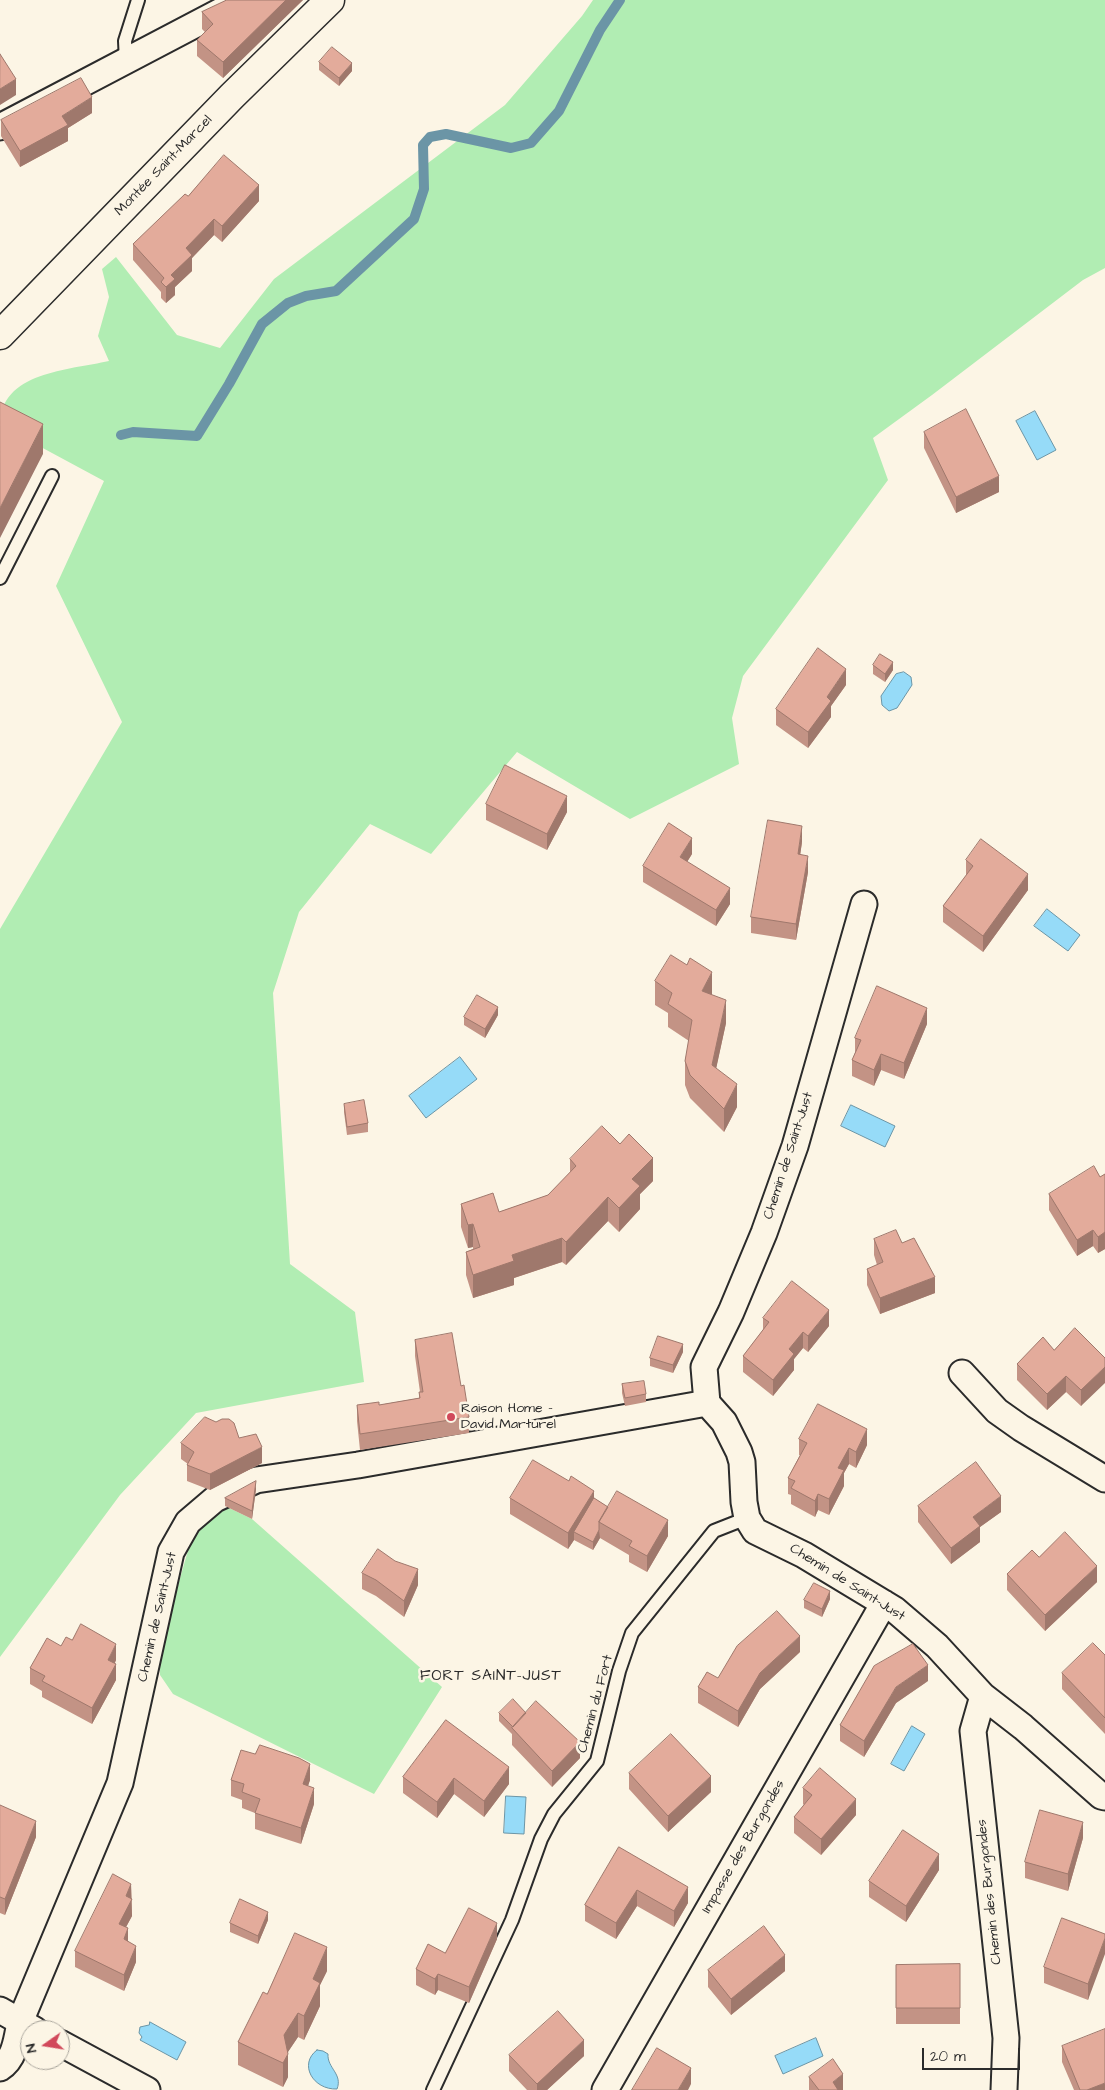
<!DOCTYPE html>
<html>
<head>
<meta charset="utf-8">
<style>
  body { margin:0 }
  #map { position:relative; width:1105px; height:2090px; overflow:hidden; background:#fcf5e5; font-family:"Architects Daughter",sans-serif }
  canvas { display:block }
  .north { position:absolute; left:20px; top:2020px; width:50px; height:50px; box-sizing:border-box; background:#fcf5e5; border:1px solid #a8a49b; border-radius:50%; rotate:257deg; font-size:14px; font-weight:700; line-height:20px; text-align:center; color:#2b2b2b }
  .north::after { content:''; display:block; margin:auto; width:18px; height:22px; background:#d1495b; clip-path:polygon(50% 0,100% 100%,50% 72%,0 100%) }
  .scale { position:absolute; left:922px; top:2048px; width:98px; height:22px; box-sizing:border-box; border:2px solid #2b2b2b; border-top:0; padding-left:6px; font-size:15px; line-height:18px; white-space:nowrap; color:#2b2b2b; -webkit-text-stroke:4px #fcf5e5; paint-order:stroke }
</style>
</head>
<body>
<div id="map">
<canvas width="1105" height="2090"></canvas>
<div class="north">N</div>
<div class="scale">20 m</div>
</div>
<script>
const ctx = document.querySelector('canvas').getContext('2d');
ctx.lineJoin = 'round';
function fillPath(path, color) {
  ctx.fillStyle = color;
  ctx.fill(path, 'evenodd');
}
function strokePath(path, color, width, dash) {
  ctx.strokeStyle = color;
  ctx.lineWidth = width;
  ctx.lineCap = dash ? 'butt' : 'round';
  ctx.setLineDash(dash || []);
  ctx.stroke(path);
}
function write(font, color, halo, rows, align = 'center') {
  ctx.font = font + ' "Architects Daughter",sans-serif';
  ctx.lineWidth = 5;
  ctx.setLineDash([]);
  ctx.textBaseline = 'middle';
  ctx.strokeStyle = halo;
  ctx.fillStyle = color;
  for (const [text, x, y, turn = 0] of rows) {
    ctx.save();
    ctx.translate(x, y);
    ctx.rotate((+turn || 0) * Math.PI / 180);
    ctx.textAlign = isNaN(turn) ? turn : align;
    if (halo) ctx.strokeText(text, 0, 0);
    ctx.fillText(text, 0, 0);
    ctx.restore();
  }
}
const green = new Path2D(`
  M593,0H1105V268L1083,280L932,395L873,438L888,480L743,676L732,718L739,764L630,819L517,752L431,854L370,824L299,912L273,993L290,1264L355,1312L364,1382L196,1413L120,1495L0,1657V929L122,722L56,586L104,481L0,425C0,372 69,370 109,361L98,336L109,297L102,269L116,257L177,335L220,348L274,279L505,105L582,16Z
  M225,1506L252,1519L442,1687L374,1794L173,1694L160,1675V1648L191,1540L208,1518Z`);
const water = new Path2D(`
  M1035,411L1056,450L1037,460L1016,421Z
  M904,672L911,677L912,685L897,708L889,711L882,705L881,696L896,674Z
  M1047,909L1080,935L1068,951L1034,926Z
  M460,1057L477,1079L426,1118L409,1096Z
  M851,1105L895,1126L885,1147L841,1126Z
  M912,1726L925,1734L904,1771L891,1764Z
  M506,1796L526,1797L524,1834L504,1833Z
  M150,2022L186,2042L177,2060L140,2040L142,2037L139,2033L140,2027L149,2025Z
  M816,2038L823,2056L783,2074L775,2056Z
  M317,2050L323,2051L328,2054C327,2068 343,2074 337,2089C313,2090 298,2064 317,2050Z`);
const stream = new Path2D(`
  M121,435L133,432L197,436L229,384L262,324L288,303L306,296L336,291L414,219L424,189L423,145L430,137L446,134L511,148L531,143L559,111L600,30L620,0`);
const service = new Path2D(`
  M126,61L125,41L138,0
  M0,578L52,476
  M433,2090L512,1920L541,1839L554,1814L597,1761L619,1671L632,1633L714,1531L747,1518`);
const minor = new Path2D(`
  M0,127L242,0
  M864,904L795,1146L764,1233L731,1312L704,1367L707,1403L724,1422L739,1452L742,1462L744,1502L747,1518L755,1531L804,1555L895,1610L937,1646L983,1696L1023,1727L1101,1796L1105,1797
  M962,1373L997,1411L1021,1428L1105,1479
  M983,1696L973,1731L1006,2038L1004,2090
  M0,2010L35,2030
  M60,2043L147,2090
  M0,2068C15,2059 17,2038 20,2022L120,1783L171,1552L188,1522L215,1499L256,1480L358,1465L707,1403
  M605,2090L884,1603`);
const secondary = new Path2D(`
  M0,335L232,96L330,0`);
const wall = new Path2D(`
  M227,0H303L223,78L197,56V40L205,32L202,29V12Z
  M319,62L352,71L339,86L319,70Z
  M92,113L68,128V141L20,167L1,136V120Z
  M188,196L259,201L222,242L214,235L192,258V271L175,287V295L166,303L161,298V292L133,260V244Z
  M924,432L999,492L956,513L924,448Z
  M873,665L893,670L885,682L873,674Z
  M846,685L831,706V717L808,748L776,725V709Z
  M486,804L567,812L547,850L486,820Z
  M802,842L800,855L808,872L796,940L751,933V917Z
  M692,854L687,862L730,904L716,926L643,882V866Z
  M966,860L1028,890L983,952L943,922V906L966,876Z
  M655,981L712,995L726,1023L716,1068L737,1107L724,1132L690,1098L685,1085V1061L689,1041L668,1027V1013L655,1005Z
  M498,1015L485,1038L464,1025V1017Z
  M927,1024L904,1079L881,1070L874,1086L852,1076V1060L855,1053V1038Z
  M344,1104L368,1123V1132L347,1135L344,1112Z
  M570,1159L653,1181L640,1194V1209L619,1232L608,1221L566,1265L562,1262L514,1278V1285L473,1298L466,1275V1252L473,1249V1247L468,1248L461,1227V1204L499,1212L548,1195L570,1173Z
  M1105,1174V1249L1098,1253L1093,1246L1077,1256L1049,1210V1194L1100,1177Z
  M874,1239L902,1243L935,1293L880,1314L867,1285V1269L877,1265L874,1255Z
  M763,1318L829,1326L808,1352L803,1348L794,1359V1370L773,1396L743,1372V1356L763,1330Z
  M415,1340L461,1386L469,1417V1433L360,1450L357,1421V1405H379L419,1398V1392H420L415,1356Z
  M1054,1350L1105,1358L1081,1406L1066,1392L1047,1410L1017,1380V1364Z
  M683,1352L673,1373L650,1366V1358Z
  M622,1384L646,1394V1402L625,1406L622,1393Z
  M239,1438L262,1463L210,1490L187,1481V1465L188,1464L181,1459V1443Z
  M799,1439L867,1445L856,1468L849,1464L844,1473V1486L829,1515L818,1510L815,1517L791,1504V1495L788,1494V1478L800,1455H799Z
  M256,1489L252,1519L225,1506V1498Z
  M510,1498H594L608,1507L668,1536L647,1572L629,1562V1555L600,1538L593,1550L574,1540L568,1549L510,1514Z
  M918,1506L1001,1512L980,1527V1542L951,1564L918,1522Z
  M1039,1557L1097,1582L1045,1631L1007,1590V1574Z
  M362,1573L418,1585L404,1617L376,1596L362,1589Z
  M830,1599L822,1617L804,1608V1600Z
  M72,1640L116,1660L115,1663L116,1680L92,1724L42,1697V1691L30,1684V1668Z
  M800,1652L760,1689L738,1727L698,1703V1687L718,1678Z
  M1105,1655V1734L1062,1689V1673Z
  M928,1681L896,1703L864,1757L840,1741V1725Z
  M499,1713H526L580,1758L552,1787L512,1745V1734L499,1721Z
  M446,1720L509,1784L484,1817L454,1794L437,1818L403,1793V1777Z
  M629,1773L711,1792L668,1832L629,1789Z
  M231,1780H310L308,1786L314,1804L301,1844L255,1829V1813L242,1808V1800L231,1796Z
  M803,1788L856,1815L821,1855L794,1833V1817L804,1805L803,1804Z
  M0,1805L36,1837L5,1915L0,1913Z
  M1083,1838L1068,1891L1025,1878V1862Z
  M619,1847L688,1903L674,1927L637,1906L616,1939L585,1921V1905Z
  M939,1870L906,1922L869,1897V1881Z
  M131,1884L132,1916L126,1927L128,1941L136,1962L124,1991L75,1967V1951Z
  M268,1920L258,1944L230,1932V1923Z
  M1105,1934L1088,2000L1044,1983V1967Z
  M497,1939L469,2003L438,1990L435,1995L416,1985V1969L445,1953Z
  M960,1964V2024H896V1965Z
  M708,1970L785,1971L731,2015L708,1987Z
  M327,1971L320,1985V2006L304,2040L298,2037L287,2053L288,2077L283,2087L238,2065V2042L267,1994Z
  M1062,2046L1105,2090H1074L1062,2062Z
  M509,2055L584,2056L547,2090H527L509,2071Z
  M809,2077L843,2090H809Z`);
const shadedWall = new Path2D(`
  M286,0H303L223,78V62Z
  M352,63V71L339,86V78Z
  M16,79V95L0,105V89Z
  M92,97V113L68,128V141L20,167V151L62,116Z
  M259,185V201L222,242V226Z
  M214,219V235L192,258V271L175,287V295L166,303V287L171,275L186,248Z
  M43,424V454L0,538V508Z
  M999,476V492L956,513V497Z
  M893,662V670L885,682V674Z
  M846,669V685L831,706V717L808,748V732L827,697Z
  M567,796V812L547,850V834Z
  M802,826V842L798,870V854Z
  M692,838V854L680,873V857Z
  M808,856V872L796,940V924Z
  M1028,874V890L983,952V936Z
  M730,888V904L716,926V910Z
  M712,972V996L702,991Z
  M726,1000V1023L712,1088V1065Z
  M498,1007V1015L485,1038V1029Z
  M927,1008V1024L904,1079V1063Z
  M881,1054V1070L874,1086V1070Z
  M737,1084V1107L724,1132V1109Z
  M653,1158V1181L640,1194V1209L619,1232V1208L632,1179Z
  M608,1197V1221L566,1265V1242Z
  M473,1224V1247L468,1248V1225Z
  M1093,1230V1246L1077,1256V1240Z
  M1105,1232V1249L1098,1253V1237Z
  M562,1238V1262L514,1278V1285L473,1298V1275L512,1255Z
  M935,1277V1293L880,1314V1298Z
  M829,1310V1326L808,1352V1336Z
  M803,1332V1348L794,1359V1370L773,1396V1380L789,1349Z
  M683,1344V1352L673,1373V1365Z
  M1105,1367V1383L1081,1406V1390Z
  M1066,1376V1392L1047,1410V1394Z
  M867,1429V1445L856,1468V1452Z
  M262,1447V1463L210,1490V1474Z
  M849,1448V1464L844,1473V1486L829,1515V1499L838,1468Z
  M256,1481V1489L252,1519V1511Z
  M594,1491V1507L574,1532V1540L568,1549V1533Z
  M818,1494V1510L815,1517V1501Z
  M1001,1496V1512L980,1527V1542L951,1564V1548L973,1517Z
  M668,1520V1536L647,1572V1556Z
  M599,1530L600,1538L593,1550V1542Z
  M1097,1566V1582L1045,1631V1615Z
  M418,1569V1585L404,1617V1601Z
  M830,1591V1599L822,1617V1609Z
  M800,1636V1652L760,1689L738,1727V1711L760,1673Z
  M116,1644V1660L108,1676V1660Z
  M116,1664V1680L92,1724V1708Z
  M928,1665V1681L896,1703L864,1757V1741L896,1687Z
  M580,1742V1758L552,1787V1771Z
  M310,1764V1780L303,1800V1784Z
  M509,1767V1784L484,1817V1801Z
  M711,1776V1792L668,1832V1816Z
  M454,1778V1794L437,1818V1802Z
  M314,1788V1804L301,1844V1828Z
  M856,1799V1815L821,1855V1839Z
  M36,1821V1837L5,1915V1899Z
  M1083,1822V1838L1068,1891V1874Z
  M939,1854V1870L906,1922V1906Z
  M131,1884L132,1916L119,1940V1924L126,1896Z
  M688,1887V1903L674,1927V1911Z
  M637,1890V1906L616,1939V1923Z
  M268,1912V1920L258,1944V1936Z
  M497,1923V1939L469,2003V1987Z
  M128,1928V1944L124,1939Z
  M1105,1938V1954L1088,2000V1984Z
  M136,1946V1962L124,1991V1975Z
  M327,1947V1971L320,1985V2006L304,2040V2016L313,1979Z
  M785,1955V1971L731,2015V1999Z
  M438,1974V1990L435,1995V1979Z
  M298,2013V2037L284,2058V2035Z
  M584,2040V2056L547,2090H537V2084Z
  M288,2054V2077L283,2087V2063Z
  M691,2068V2084L688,2090H678Z
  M843,2074V2090H833V2082Z
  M1105,2083V2090H1087Z`);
const building = new Path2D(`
  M227,0H286L223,62L197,40L213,24L202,12Z
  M332,47L352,63L339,78L319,62Z
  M0,54L16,79L0,89Z
  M81,78L92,97L62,116L68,125L20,151L1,120Z
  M224,155L259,185L222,226L214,219L186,248L192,255L171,275L175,279L166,287L161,282L164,278L133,244L185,194L188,196Z
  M0,402L43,424L0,508Z
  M966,409L999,476L956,497L924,432Z
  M818,648L846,669L827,697L831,701L808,732L776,709Z
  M880,654L893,662L885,674L873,665Z
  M505,765L567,796L547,834L486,804Z
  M768,820L802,826L798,854L808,856L796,924L751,917Z
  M669,823L692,838L680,857L730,888L716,910L643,866Z
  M981,839L1028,874L983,936L943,906L973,866L966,860Z
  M671,955L687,965L690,958L712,972L702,991L726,1000L712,1065L737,1084L724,1109L690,1075L685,1061L692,1020L668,1004L672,993L655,981Z
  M877,986L927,1008L904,1063L881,1054L874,1070L852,1060L861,1040L855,1038Z
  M477,995L498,1007L485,1029L464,1017Z
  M364,1100L368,1123L347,1127L344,1104Z
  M602,1126L620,1144L629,1134L653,1158L632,1179L640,1186L619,1208L608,1197L566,1242L562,1238L512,1255L514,1261L473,1275L466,1252L480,1247L473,1224L468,1225L461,1204L493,1193L499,1212L548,1195L576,1166L570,1159Z
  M1094,1166L1100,1177L1105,1174V1232L1098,1237L1093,1230L1077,1240L1049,1194Z
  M896,1230L902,1243L914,1238L935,1277L880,1298L867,1269L883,1262L874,1239Z
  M792,1281L829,1310L808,1336L803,1332L789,1349L794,1354L773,1380L743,1356L769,1322L763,1318Z
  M1075,1328L1105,1358V1367L1081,1390L1066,1376L1047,1394L1017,1364L1043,1337L1054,1350Z
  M452,1333L461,1386L464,1385L469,1417L360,1434L357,1405L379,1402V1405L420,1398L419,1392H423L415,1340Z
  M658,1336L683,1344L673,1365L650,1358Z
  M644,1381L646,1394L625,1398L622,1384Z
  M818,1404L867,1429L856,1452L849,1448L838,1468L844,1470L829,1499L818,1494L815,1501L791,1488L795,1481L788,1478L807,1443L799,1439Z
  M205,1417L216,1422L222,1419H229L234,1423L239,1438L256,1434L262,1447L210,1474L187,1465L194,1452L181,1443Z
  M533,1460L569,1481L571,1476L594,1491L568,1533L510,1498Z
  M976,1462L1001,1496L973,1517L980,1526L951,1548L918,1506Z
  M256,1481L252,1511L225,1498Z
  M617,1491L668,1520L647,1556L629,1546L632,1541L599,1522Z
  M594,1498L608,1507L599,1522V1530L593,1542L574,1532Z
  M1065,1532L1097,1566L1045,1615L1007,1574L1032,1550L1039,1557Z
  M378,1549L395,1561L418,1569L404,1601L376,1580L362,1573Z
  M814,1583L830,1591L822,1609L804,1600Z
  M777,1611L800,1636L760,1673L738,1711L698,1687L707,1672L718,1678L737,1646Z
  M81,1624L116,1644L108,1660L116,1664L92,1708L42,1681L45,1676L30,1668L47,1638L61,1646L66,1637L72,1640Z
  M1093,1643L1105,1655V1718L1062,1673Z
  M913,1644L928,1665L896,1687L864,1741L840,1725L874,1666Z
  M513,1699L526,1713L513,1727L499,1713Z
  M536,1701L580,1742L552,1771L512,1728Z
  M446,1720L509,1767L484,1801L454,1778L437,1802L403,1777Z
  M671,1734L711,1776L668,1816L629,1773Z
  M260,1745L299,1758L310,1764L303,1784L314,1788L301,1828L255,1813L260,1799L242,1792L244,1784L231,1780L241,1750L255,1754Z
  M820,1768L856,1799L821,1839L794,1817L812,1795L803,1788Z
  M0,1805L36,1821L5,1899L0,1897Z
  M1040,1810L1083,1822L1068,1874L1025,1862Z
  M903,1830L939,1854L906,1906L869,1881Z
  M619,1847L688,1887L674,1911L637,1890L616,1923L585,1905Z
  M113,1874L131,1884L126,1896L132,1899L119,1924L128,1928L124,1939L136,1946L124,1975L75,1951Z
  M240,1899L268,1912L258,1936L230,1923Z
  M469,1908L497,1923L469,1987L438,1974L435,1979L416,1969L428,1944L445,1953Z
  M1062,1918L1105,1934V1938L1088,1984L1044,1967Z
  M764,1926L785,1955L731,1999L708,1970Z
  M295,1933L327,1947L313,1979L320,1983L304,2016L298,2013L284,2035L288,2054L283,2063L238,2042L263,1992L267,1994Z
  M960,1964V2008H896V1965Z
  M558,2011L584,2040L537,2084L509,2055Z
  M1105,2029V2083L1087,2090H1080L1062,2046Z
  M657,2048L691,2068L678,2090H632Z
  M833,2059L843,2074L833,2082L838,2090H819L809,2077Z`);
const markers = [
  [451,1417,5,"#d1495b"]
];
const streetNames = [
  ["Montée Saint-Marcel",164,166,-46],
  ["Chemin de Saint-Just",789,1156,-72],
  ["Chemin de Saint-Just",847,1583,32],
  ["Chemin de Saint-Just",158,1617,-77],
  ["Chemin du Fort",596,1704,-75],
  ["Impasse des Burgondes",744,1847,-60],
  ["Chemin des Burgondes",990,1892,-96]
];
const poiNames = [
  ["Raison Home -",461,1409],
  ["David Marturel",461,1425]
];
const neighbourhoodNames = [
  ["FORT SAINT-JUST",491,1677]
];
fillPath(green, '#b1edb3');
fillPath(water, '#96dbf8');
strokePath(water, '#6b95a6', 1);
strokePath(stream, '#6b95a6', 10);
strokePath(service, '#2b2b2b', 16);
strokePath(minor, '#2b2b2b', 29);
strokePath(secondary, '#2b2b2b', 31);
strokePath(service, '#fcf5e5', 12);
strokePath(minor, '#fcf5e5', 25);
strokePath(secondary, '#fcf5e5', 28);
fillPath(wall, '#c39385');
fillPath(shadedWall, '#9f786c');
fillPath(building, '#e3ab9b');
strokePath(building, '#9f786c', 1);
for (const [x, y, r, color] of markers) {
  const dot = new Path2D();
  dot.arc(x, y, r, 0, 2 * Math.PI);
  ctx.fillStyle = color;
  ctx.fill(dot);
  strokePath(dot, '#fcf5e5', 2);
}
write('14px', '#2b2b2b', '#fcf5e5', streetNames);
write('14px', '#2b2b2b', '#fcf5e5', poiNames, 'left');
ctx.letterSpacing = '1px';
write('15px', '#2b2b2b', '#fcf5e5', neighbourhoodNames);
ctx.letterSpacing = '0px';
</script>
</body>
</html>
